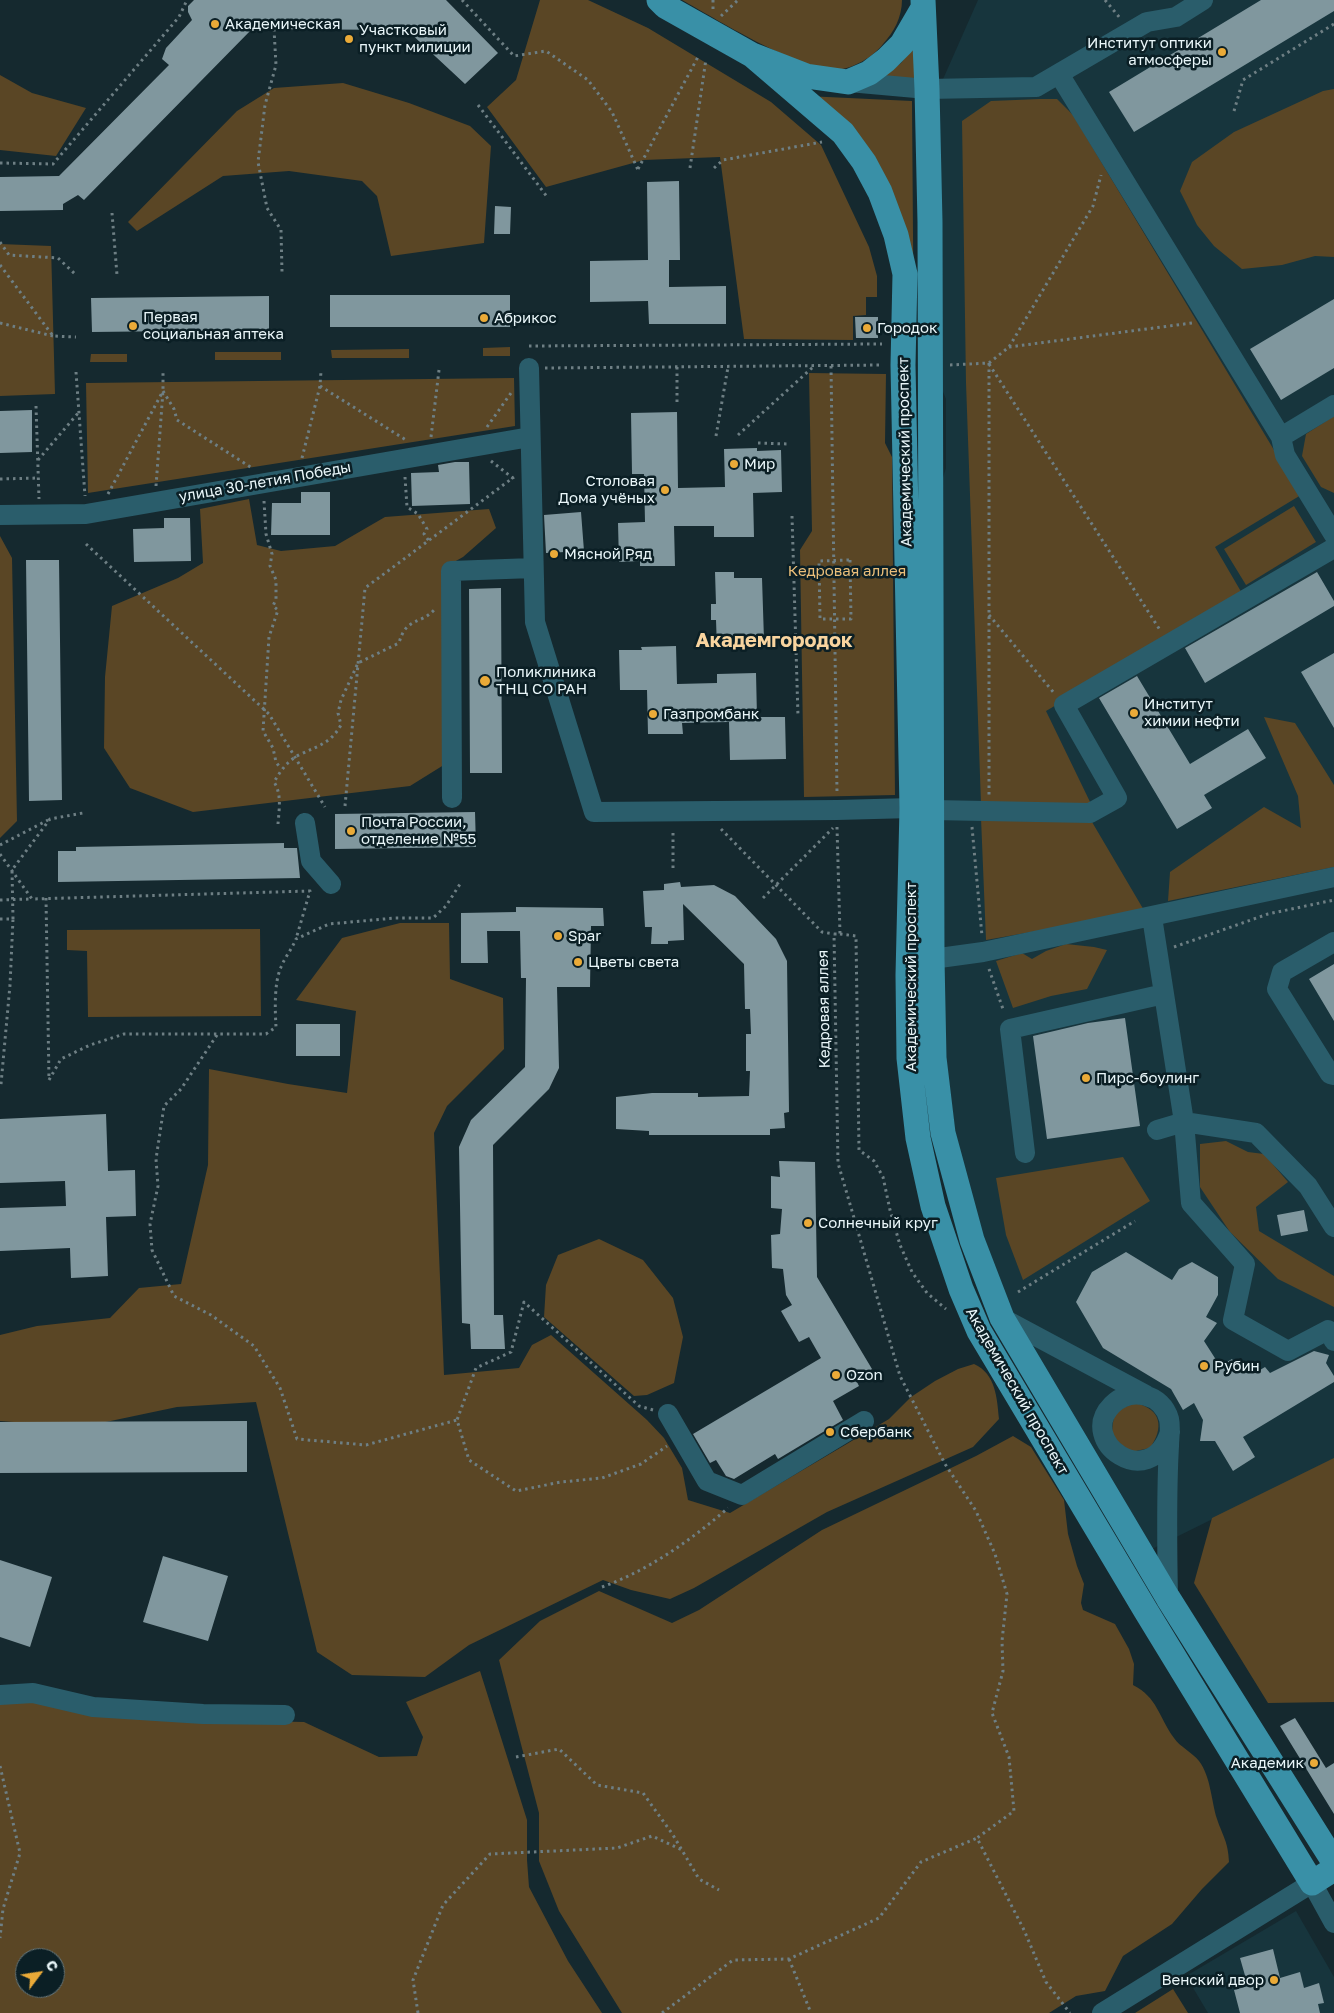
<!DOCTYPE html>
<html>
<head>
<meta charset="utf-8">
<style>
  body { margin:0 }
  #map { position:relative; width:1334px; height:2013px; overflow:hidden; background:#15292f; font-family:"Golos Text",sans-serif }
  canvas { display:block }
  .north { position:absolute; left:15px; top:1948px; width:50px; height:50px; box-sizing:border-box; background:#0b1f25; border:1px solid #64757a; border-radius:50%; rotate:59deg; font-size:14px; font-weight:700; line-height:20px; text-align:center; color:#e9f6f9 }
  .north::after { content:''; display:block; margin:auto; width:18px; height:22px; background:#eaaa38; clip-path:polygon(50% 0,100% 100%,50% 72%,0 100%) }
</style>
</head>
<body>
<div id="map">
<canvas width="1334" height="2013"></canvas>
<div class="north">С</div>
</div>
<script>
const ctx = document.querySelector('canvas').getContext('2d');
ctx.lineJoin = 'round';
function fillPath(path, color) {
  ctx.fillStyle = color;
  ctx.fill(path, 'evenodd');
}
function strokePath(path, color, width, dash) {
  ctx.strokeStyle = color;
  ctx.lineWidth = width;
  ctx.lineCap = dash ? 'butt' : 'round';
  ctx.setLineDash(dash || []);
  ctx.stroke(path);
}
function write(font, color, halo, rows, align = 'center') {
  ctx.font = font + ' "Golos Text",sans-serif';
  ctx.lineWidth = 5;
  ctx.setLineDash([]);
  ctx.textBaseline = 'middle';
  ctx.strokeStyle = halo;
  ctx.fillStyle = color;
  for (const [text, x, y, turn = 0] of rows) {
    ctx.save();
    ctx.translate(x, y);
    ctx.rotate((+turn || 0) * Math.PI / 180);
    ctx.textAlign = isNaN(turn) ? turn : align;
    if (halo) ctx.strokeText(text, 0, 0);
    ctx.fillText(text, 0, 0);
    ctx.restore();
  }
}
const built = new Path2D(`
  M978,0H1334V1459L1152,1549L1011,1312L996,1279L970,1192L955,1130L946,1060L943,954L941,484L946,468V399L941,387L940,86Z
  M1296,1911L1334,1977V2013H1208L1186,1976Z`);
const green = new Path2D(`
  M540,0H588L648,28L771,102L821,145L869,247L877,276V297H866V315L853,316V340L744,339L720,157L644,160L546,187L487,107L516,80Z
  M682,0H902C902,17 894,32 883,44C873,57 854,68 837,70C804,73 714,18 682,0Z
  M915,45L916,79H880L901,63Z
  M0,75L32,93L86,108L56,156L0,150Z
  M343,83L409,103L470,126L491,146L484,243L391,256L377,196L362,181L289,171L223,176L137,231L128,222L237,111L274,88Z
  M1334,89V257L1315,256L1282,265L1242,269L1214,246L1197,225L1180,191L1192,162L1234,132L1323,91Z
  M806,96L912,101L917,771L890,211Z
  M1040,99H1057L1073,115L1301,495L1215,547L1243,595L1046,711L1092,806L981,804L966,383L962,121L991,101Z
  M0,244L51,246L55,394L0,396Z
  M510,347V356H483V348Z
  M409,349V358H332L331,350Z
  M215,352H281V360H215Z
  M91,354H127V362H90Z
  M809,373L886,374L885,443L892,457L895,795L804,797L800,550L812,531Z
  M514,378L515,426L88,493L86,383Z
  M1334,416V493L1321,487L1302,456L1306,434Z
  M249,499L257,545L281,551L335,546L385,517L489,509L496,528L463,557L445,567L447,763L410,786L193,812L130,788L104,748L105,677L112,606L178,578L203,563L200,509Z
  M1294,506L1316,542L1246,585L1224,549Z
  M0,536L12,558L17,821L0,838Z
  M1264,717L1295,723L1334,785V867L1168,901L1170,872L1264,807L1301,828L1298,796Z
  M981,818L1092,822L1145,912L986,940Z
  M400,923H449L450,979L503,998L504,1049L447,1106L434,1133L444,1375L519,1368L532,1345L551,1335L647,1420L664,1438L682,1468L688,1500L730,1513L889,1419L911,1397L935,1381L958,1369L974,1364C996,1374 997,1398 999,1419L973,1447L827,1512L694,1588L670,1599L631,1590L603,1580L469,1645L425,1677L352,1675L317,1652L256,1402L177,1407L82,1427L0,1421V1335L37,1326L110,1318L139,1288L181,1284L208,1165L209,1069L288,1084L347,1093L356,1011L296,1000L342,938Z
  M260,929L261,1016L88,1017L87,951L67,950V930Z
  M1066,944L1094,947L1107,950L1087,989L1051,996L1013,1008L996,961L1022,953L1032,959L1046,951Z
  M1226,1141L1248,1152L1264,1154L1288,1182L1256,1207L1259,1231L1334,1276V1307L1278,1279L1230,1232L1200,1187V1144Z
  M1123,1157L1150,1201L1023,1280L1006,1235L996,1178Z
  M599,1239L643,1260L673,1298L683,1337L674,1383L647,1395L634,1396L544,1317L546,1285L558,1255Z
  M1135,1403C1162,1409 1164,1428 1150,1448L1131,1452L1112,1437C1113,1415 1113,1411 1135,1403Z
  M1013,1436L1031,1447L1064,1500L1068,1534L1077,1566L1084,1584L1081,1603L1083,1610L1115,1624L1129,1649L1134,1664L1133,1685C1158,1698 1158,1716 1174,1738C1180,1747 1192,1752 1199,1761C1211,1777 1211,1800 1217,1819C1223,1837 1228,1841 1229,1862L1202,1889L1172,1924L1123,1956L1105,1991L1076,1996L1049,2013H622L559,1911L539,1861V1813L499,1660L540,1621L599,1591L672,1623L699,1610L822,1530L976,1456Z
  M1334,1458V1702L1268,1703L1194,1583L1212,1518Z
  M480,1671L527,1820V1860L529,1887L568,1961L602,2013H0V1703L22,1699L200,1720L304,1722L379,1757L417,1756L423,1737L406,1702ZM25,1958H55V1988H25Z
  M1173,1989L1188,2013H1135Z`);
const building = new Path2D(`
  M194,0H446L498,53L465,84L407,30L252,29L84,200L78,195L63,204V210L0,211V177L59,176L169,65L162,59L166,48L192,20L188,12V6Z
  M1261,0H1334V11L1134,132L1109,92Z
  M679,181L680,260H669V287L726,286V324H649L648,301L590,302V261L648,260L647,182Z
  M495,206L511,207L510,234H494Z
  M330,295H510V327H330Z
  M269,296V330L92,332L91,298Z
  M1334,299V368L1281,400L1250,349Z
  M855,317H878V338H856Z
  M32,410V452L0,453V411Z
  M677,412L678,488L725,487L724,449L757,448V451L781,450L782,492L753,493L754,537H714V526H674L675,566H640V561L619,562L618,523L645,522L644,474H632L631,413Z
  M455,462H469L470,504L412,506L411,473L439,472L438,465Z
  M301,492H330V535H271L272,503H301Z
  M581,512L584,551L546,553L544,515Z
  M164,518H190L191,561L134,562L133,529L164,528Z
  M26,560H59L62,800L29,801Z
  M715,572H734V578H762L764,640L733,641V648H717L716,620H711V604H716Z
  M1317,572L1334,601V606L1205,683L1185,648Z
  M501,588L502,773H470L469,589Z
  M676,646L677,684L717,683V674L756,673L757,717H785L786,759L730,760L729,722L682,723L683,734H648L647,690H620L619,650H642L641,647Z
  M1334,653V728L1301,672Z
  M1137,676L1190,764L1248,729L1266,758L1204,795L1212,808L1177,829L1099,698Z
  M475,812L476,847L335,849V814Z
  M284,843V848H297L300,878L58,882V851H76V847Z
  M680,882L681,887L714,885L735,896L776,939L787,961L789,1112L784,1113L785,1128L770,1129V1135H649V1131L616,1129V1097L652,1093H698V1097L749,1096L750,1071H746V1034H751L750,1009H745L744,964L683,904L684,940L668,941V944H651L652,927H645L643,891L664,890V884Z
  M516,907L603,908L604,926H591L590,987H557L559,1068L549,1089L493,1145L494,1315H503L505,1349H471L470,1324L462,1323L459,1147L471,1120L525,1067L526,978H521L520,931H487L488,963H461V913L516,912Z
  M1334,964V1021L1309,979Z
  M1125,1018L1140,1126L1047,1139L1033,1036L1088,1023Z
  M296,1024H340V1056H296Z
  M106,1114L108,1171L135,1170L136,1216L106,1217L108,1276L71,1278L70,1248L0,1251V1208L66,1206L65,1181L0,1183V1119Z
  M779,1161L815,1162L817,1277L872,1369L856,1380L859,1386L833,1401L843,1420L778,1459L775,1454L734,1479L726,1476L716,1460L710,1463L693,1434L821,1358L809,1337L799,1342L781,1311L792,1305L786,1295L783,1269L772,1268L771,1235L780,1234L782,1209L771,1208V1176L780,1177Z
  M1304,1210L1308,1231L1281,1236L1277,1215Z
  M1126,1252L1172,1280L1179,1269L1192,1262L1218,1277V1295L1206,1317L1217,1323L1204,1341L1220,1366L1232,1359L1236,1366L1244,1362L1248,1367L1254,1364L1260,1370L1265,1367L1270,1373L1314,1351L1329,1355L1326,1363L1334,1376V1382L1243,1437L1255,1457L1233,1471L1215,1441H1200L1203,1420L1194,1403L1183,1410L1171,1389L1103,1348L1076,1302L1092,1272Z
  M247,1421V1472L0,1473V1422Z
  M163,1556L228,1576L208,1641L143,1622Z
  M0,1560L52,1577L30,1647L0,1637Z
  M1295,1718L1326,1768L1334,1763V1814L1280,1726Z
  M1273,1949L1280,1978L1300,1972L1304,1988L1319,1983L1324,2003L1318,2004L1320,2013H1240L1234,1990L1248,1986L1240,1958Z`);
const path = new Path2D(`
  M462,0L514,56L546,51L588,80L612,112L638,170
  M713,0V10
  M1105,0L1120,18
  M721,16L738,0
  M274,29L276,65L265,105L258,162L267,208L281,230L282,272
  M478,105L548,198
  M1234,111L1243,80L1334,24
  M0,163L53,164L179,17L187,0
  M690,168L706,59
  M714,168L723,160L822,142
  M638,169L699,55
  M112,213L117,275
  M0,242L9,255L58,258L76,275
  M0,265L53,336L76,337
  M0,323L53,336
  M529,346L882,344
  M1009,347L1192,323
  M989,363V795
  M989,364L1160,630
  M950,365L989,363L1009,347L1093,206L1101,175
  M831,366L837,793
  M677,367V404
  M545,368L883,365
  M76,372L85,496
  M320,386L406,440
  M163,391L174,409L177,420L252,468
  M36,406L39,499
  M487,427L511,393
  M738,435L813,367
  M716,436L728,367
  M431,437L439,370
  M758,443L789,444
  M302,458L320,386L321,371
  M38,460L79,412
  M491,461L514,479
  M405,477L407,507L418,514L427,529L424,534L429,541
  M0,479L38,478
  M156,486L163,391V372
  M108,494L163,391
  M264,501L266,534L272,554L270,566L276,580V599L273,606L278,610L269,637L263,731L273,748L276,762L281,769
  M792,516L798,716
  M86,544L269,714L325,807
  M850,560L851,619H820L819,561Z
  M989,615L1054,693
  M345,806L365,588L514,477
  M278,824C279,810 282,794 274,782C281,770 288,760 301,754C318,746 331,743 341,725L338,713L341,700L358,663L399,643C406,617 420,625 434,610
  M837,827L840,934H834L838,1163L900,1376L945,1464L976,1511L995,1554L1007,1594L1002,1641L1003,1671L992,1713L1009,1757L1014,1811L977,1838L1024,1930L1046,1982L1070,2013
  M972,827L982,936
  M721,829L822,932L834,934
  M0,845L48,820
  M0,854L32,899L310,891L296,939
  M673,868V830
  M46,898L49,1080
  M763,898L833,828
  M0,900L31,899
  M0,919H13L12,870L50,819L83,813
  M840,934L856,936L859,1150L874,1161L883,1177L890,1210L900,1245L912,1272L927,1293L946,1309
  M1174,947L1268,914L1334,900
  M989,969L1004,1012
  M217,1035L181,1089L164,1106L156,1159L158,1186L150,1224L152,1250L174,1296L211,1315L254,1346L280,1388L297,1439L366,1445L457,1420
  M49,1080L61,1059L90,1045L124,1034H266L276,1027C275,1009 274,983 281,967C285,957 292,949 296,939L329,924L395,918H433L446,906L460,884
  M1,1084L10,985L13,919
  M1018,1292L1135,1221
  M653,1410L639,1406L524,1302L511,1352L476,1368L457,1420L469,1460L516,1491L561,1482L602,1478L641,1464L667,1446
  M602,1587C649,1570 690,1541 728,1508
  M516,1757L559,1749L597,1785L643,1793L673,1835L699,1879L719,1890
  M0,1766L20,1853L3,1909L0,1938
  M789,1959L811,2013
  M418,2013L413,1980L443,1905L490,1854L617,1848L652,1836L682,1850
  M662,2013L733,1960L789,1959L879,1918L921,1862L977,1838`);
const minor = new Path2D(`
  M1059,74L1281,437L1285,455L1334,535
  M849,82L927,89L1036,87L1147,22L1176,17L1203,0
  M529,368L535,622L594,812L837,810L912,808
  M1281,437L1334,405
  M0,515L86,514L530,437
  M452,798L451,571L533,568
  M932,810L1090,813L1117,798L1064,705L1334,548
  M305,823L311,861L331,884
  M1152,917L1184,1122L1157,1130
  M1334,942L1282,972L1277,989L1330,1074L1334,1075
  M932,959L983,952L1334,877
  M1025,1153L1010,1029L1164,994
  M1334,1227L1308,1186L1256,1133L1184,1122L1191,1203L1245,1264L1233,1320L1288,1351L1328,1330L1334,1341
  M1002,1318L1146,1395
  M668,1414L707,1481L742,1495L864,1421
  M1168,1598C1167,1547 1166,1497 1169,1446C1169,1438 1171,1428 1169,1419C1162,1394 1131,1386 1112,1405C1076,1441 1150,1494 1170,1432
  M0,1695L33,1693L93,1707L203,1714L285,1715
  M1102,2013L1312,1883L1334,1923`);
const major = new Path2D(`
  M659,0L665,6L752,55L806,76L848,82L869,73L886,60L902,44L923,8
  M923,0L927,89L930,222L932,959L934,1058L943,1133L972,1240L1002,1318L1168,1598L1334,1862
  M752,55L843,133L864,162L880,192L896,235L905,274L903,365L912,808L908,975L909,1058L918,1138L933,1206L961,1289L979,1331L1146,1611L1312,1883L1334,1869`);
const markers = [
  [215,24,5,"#eaaa38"],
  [349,39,5,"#eaaa38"],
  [1222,52,5,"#eaaa38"],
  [484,318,5,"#eaaa38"],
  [133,326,5,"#eaaa38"],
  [867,328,5,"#eaaa38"],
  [734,464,5,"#eaaa38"],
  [665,490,5,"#eaaa38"],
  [554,554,5,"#eaaa38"],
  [485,681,6,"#eaaa38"],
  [1134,713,5,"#eaaa38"],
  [653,714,5,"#eaaa38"],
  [351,831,5,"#eaaa38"],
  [558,936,5,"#eaaa38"],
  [578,962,5,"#eaaa38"],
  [1086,1078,5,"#eaaa38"],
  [808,1223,5,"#eaaa38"],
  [1204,1366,5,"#eaaa38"],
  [836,1375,5,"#eaaa38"],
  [830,1432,5,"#eaaa38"],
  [1314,1763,5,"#eaaa38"],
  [1274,1980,5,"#eaaa38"]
];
const poiNames = [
  ["Академическая",225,24],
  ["Участковый",359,30],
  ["пункт милиции",359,47],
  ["Институт оптики",1212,43,"right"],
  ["атмосферы",1212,60,"right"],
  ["Первая",143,317],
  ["социальная аптека",143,334],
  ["Абрикос",494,318],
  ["Городок",877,328],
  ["Мир",744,464],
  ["Столовая",655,481,"right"],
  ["Дома учёных",655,498,"right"],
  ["Мясной Ряд",564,554],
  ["Поликлиника",496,672],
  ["ТНЦ СО РАН",496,689],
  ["Институт",1144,704],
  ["химии нефти",1144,721],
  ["Газпромбанк",663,714],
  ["Почта России,",361,822],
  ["отделение №55",361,839],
  ["Spar",568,936],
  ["Цветы света",588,962],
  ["Пирс-боулинг",1096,1078],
  ["Солнечный круг",818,1223],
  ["Рубин",1214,1366],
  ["Ozon",846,1375],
  ["Сбербанк",840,1432],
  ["Академик",1304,1763,"right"],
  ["Венский двор",1264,1980,"right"]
];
const streetNames = [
  ["Академический проспект",905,452,-91],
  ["улица 30-летия Победы",265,482,-10],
  ["Академический проспект",911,977,-90],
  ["Кедровая аллея",824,1009,-91],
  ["Академический проспект",1017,1391,60]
];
const parkNames = [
  ["Кедровая аллея",847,571]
];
const districtNames = [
  ["Академгородок",774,641]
];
fillPath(built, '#17353d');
fillPath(green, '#5a4625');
fillPath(building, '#80979e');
strokePath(path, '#6e7f84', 3, [2.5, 4]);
strokePath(minor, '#2a5d6b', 20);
strokePath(major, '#3990a7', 25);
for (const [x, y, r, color] of markers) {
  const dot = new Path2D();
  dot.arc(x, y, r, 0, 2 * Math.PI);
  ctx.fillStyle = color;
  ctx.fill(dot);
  strokePath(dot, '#0b1f25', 2);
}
write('15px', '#e9f6f9', '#0b1f25', poiNames, 'left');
write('15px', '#e9f6f9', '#0b1f25', streetNames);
write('15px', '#ebbf7a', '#0b1f25', parkNames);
write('bold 20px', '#f8d49f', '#0b1f25', districtNames);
</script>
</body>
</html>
